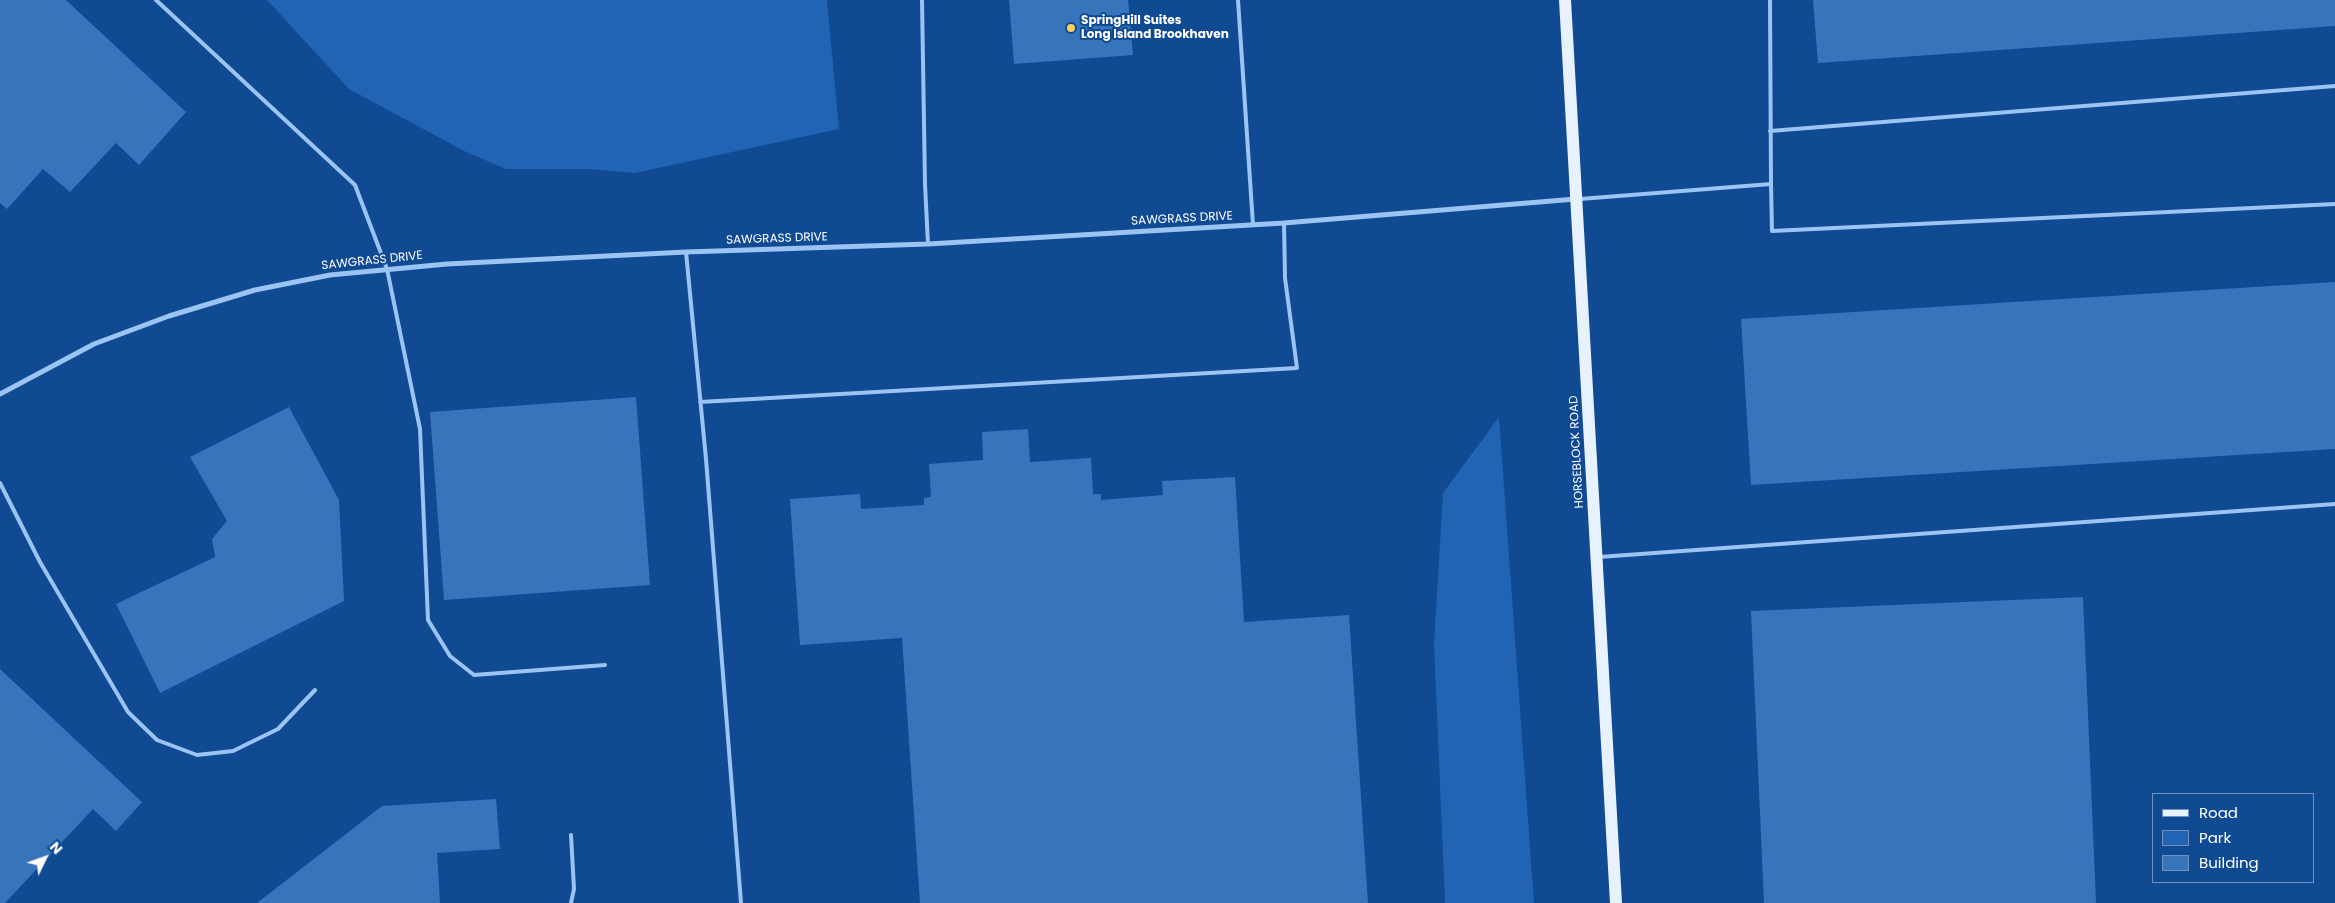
<!DOCTYPE html>
<html>
<head>
<meta charset="utf-8">
<style>
  body { margin:0 }
  #map { position:relative; width:2335px; height:903px; overflow:hidden; background:#0f4a93; font-family:Poppins,sans-serif }
  canvas { display:block }
  .legend { position:absolute; left:2152px; top:793px; width:162px; height:90px; box-sizing:border-box; background:#0f4a93; border:1px solid #6f92be; margin:0; padding:6px 9px; list-style:none; font-size:15px; color:#fff }
  .legend li { display:flex; align-items:center; gap:10px; height:25px }
  .legend b { width:25px; border:1px solid #6f92be }
  .north { position:absolute; left:20px; top:833px; width:50px; height:50px; -webkit-text-stroke:4px #0f4a93; paint-order:stroke; rotate:48deg; font-size:14px; font-weight:700; line-height:20px; text-align:center; color:#fff }
  .north::after { content:''; display:block; margin:auto; width:18px; height:22px; background:#fff; clip-path:polygon(50% 0,100% 100%,50% 72%,0 100%) }
</style>
</head>
<body>
<div id="map">
<canvas width="2335" height="903"></canvas>
<ul class="legend">
<li><b style="height:6px;background:#e8f1ff"></b>Road</li>
<li><b style="height:14px;background:#2064b3"></b>Park</li>
<li><b style="height:14px;background:#3774bc"></b>Building</li>
</ul>
<div class="north">N</div>
</div>
<script>
const ctx = document.querySelector('canvas').getContext('2d');
ctx.lineJoin = 'round';
function fillPath(path, color) {
  ctx.fillStyle = color;
  ctx.fill(path, 'evenodd');
}
function strokePath(path, color, width, dash) {
  ctx.strokeStyle = color;
  ctx.lineWidth = width;
  ctx.lineCap = dash ? 'butt' : 'round';
  ctx.setLineDash(dash || []);
  ctx.stroke(path);
}
function write(font, color, halo, rows, align = 'center') {
  ctx.font = font + ' Poppins,sans-serif';
  ctx.lineWidth = 4;
  ctx.setLineDash([]);
  ctx.textBaseline = 'middle';
  ctx.strokeStyle = halo;
  ctx.fillStyle = color;
  for (const [text, x, y, turn = 0] of rows) {
    ctx.save();
    ctx.translate(x, y);
    ctx.rotate((+turn || 0) * Math.PI / 180);
    ctx.textAlign = isNaN(turn) ? turn : align;
    if (halo) ctx.strokeText(text, 0, 0);
    ctx.fillText(text, 0, 0);
    ctx.restore();
  }
}
const green = new Path2D(`
  M267,0H827L839,129L635,173L589,169H506L466,152L349,89Z
  M1499,417L1534,903H1445L1434,643L1443,493Z`);
const building = new Path2D(`
  M0,0H66L186,112L139,165L116,143L70,192L43,169L7,209L0,203Z
  M1009,0H1128L1133,55L1014,64Z
  M1813,0H2335V26L1818,63Z
  M2335,282V449L1751,485L1741,319Z
  M636,397L650,585L444,600L430,412Z
  M289,407L339,500L344,601L160,693L116,604L215,557L212,539L227,521L190,457Z
  M1028,429L1030,462L1091,458L1093,494H1101V500L1163,495L1162,481L1235,477L1244,622L1349,615L1368,903H920L902,638L800,645L790,499L860,494L861,509L924,505V498L931,497L929,464L983,460L982,432Z
  M2083,597L2096,903H1764L1751,611Z
  M0,669L142,802L116,831L93,809L5,903H0Z
  M496,799L500,849L437,853L440,903H257L382,806Z`);
const service = new Path2D(`
  M156,0L355,185L387,269L420,429L428,620L450,656L474,675L605,665
  M922,0L925,184L928,244
  M1238,0L1253,225
  M1770,131L2335,86
  M1771,184L1772,231L2335,204
  M1580,199L1771,184L1770,0
  M686,252L706,459L741,903
  M700,402L1297,368L1285,278L1284,223
  M0,483L40,562L128,712L157,740L197,755L233,751L278,729L315,690
  M1599,557L2335,504
  M571,835L574,889L571,903`);
const minor = new Path2D(`
  M0,394L94,344L169,316L255,290L330,275L447,264L686,252L928,244L1284,223L1576,199`);
const primary = new Path2D(`
  M1565,0L1616,903`);
const markers = [
  [1071,28,5,"#ffcf5e"]
];
const poiNames = [
  ["SpringHill Suites",1081,21],
  ["Long Island Brookhaven",1081,35]
];
const streetNames = [
  ["SAWGRASS DRIVE",1182,219,-3],
  ["SAWGRASS DRIVE",777,239,-2],
  ["SAWGRASS DRIVE",372,261,-6],
  ["HORSEBLOCK ROAD",1577,452,-93]
];
fillPath(green, '#2064b3');
fillPath(building, '#3774bc');
strokePath(service, '#9bc4f4', 4);
strokePath(minor, '#9bc4f4', 5);
strokePath(primary, '#e8f1ff', 12);
for (const [x, y, r, color] of markers) {
  const dot = new Path2D();
  dot.arc(x, y, r, 0, 2 * Math.PI);
  ctx.fillStyle = color;
  ctx.fill(dot);
  strokePath(dot, '#0f4a93', 2);
}
write('bold 12px', '#fff', '#0f4a93', poiNames, 'left');
write('12px', '#fff', '#0f4a93', streetNames);
</script>
</body>
</html>
